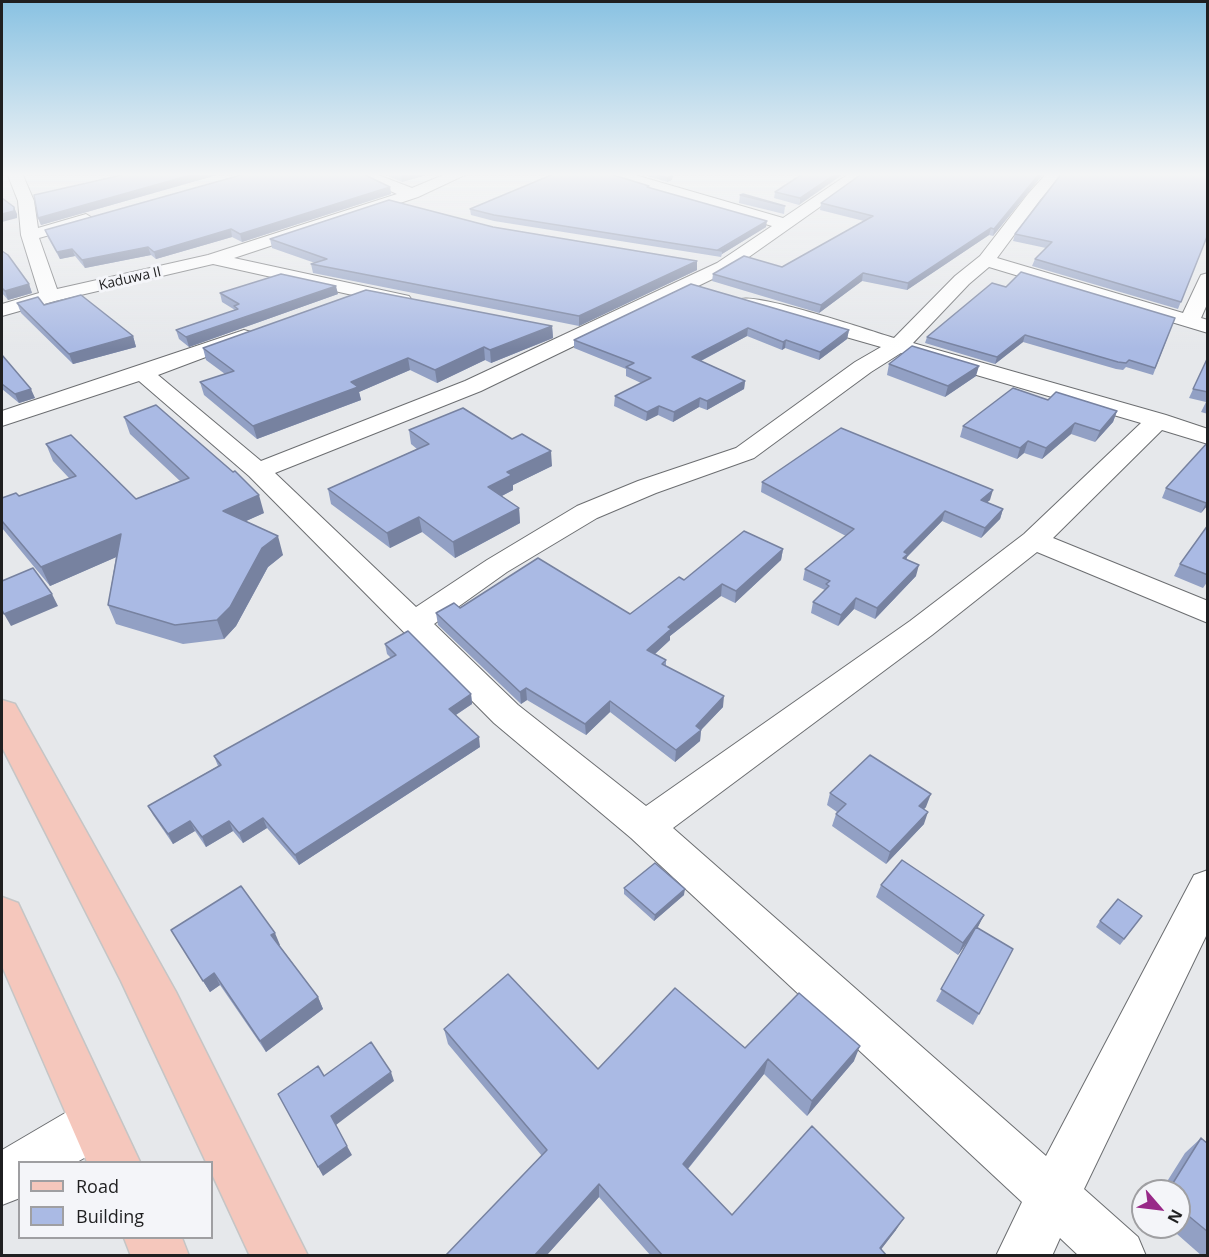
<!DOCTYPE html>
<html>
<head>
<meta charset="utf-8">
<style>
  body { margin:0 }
  #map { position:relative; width:1209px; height:1257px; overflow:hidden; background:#e6e8eb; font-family:"Open Sans",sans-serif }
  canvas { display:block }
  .frame { position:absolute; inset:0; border:3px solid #1f1f20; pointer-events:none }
  .legend { position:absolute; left:18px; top:1161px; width:195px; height:78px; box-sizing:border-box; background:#f4f5f9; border:2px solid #9f9fa2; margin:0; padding:8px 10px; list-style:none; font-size:18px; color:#1f1f20 }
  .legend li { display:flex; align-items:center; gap:12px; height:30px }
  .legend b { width:30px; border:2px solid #9f9fa2 }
  .north { position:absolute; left:1131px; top:1179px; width:60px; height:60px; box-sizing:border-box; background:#f4f5f9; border:2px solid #9f9fa2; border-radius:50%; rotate:118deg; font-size:16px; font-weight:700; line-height:24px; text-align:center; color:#1f1f20 }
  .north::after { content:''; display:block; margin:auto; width:21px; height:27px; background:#982988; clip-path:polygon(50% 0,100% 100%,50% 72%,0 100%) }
</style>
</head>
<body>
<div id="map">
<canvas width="1209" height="1257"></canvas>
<div class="frame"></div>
<ul class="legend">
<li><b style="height:8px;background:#f5c7bc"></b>Road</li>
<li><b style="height:16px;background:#aabae4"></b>Building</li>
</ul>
<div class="north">N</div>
</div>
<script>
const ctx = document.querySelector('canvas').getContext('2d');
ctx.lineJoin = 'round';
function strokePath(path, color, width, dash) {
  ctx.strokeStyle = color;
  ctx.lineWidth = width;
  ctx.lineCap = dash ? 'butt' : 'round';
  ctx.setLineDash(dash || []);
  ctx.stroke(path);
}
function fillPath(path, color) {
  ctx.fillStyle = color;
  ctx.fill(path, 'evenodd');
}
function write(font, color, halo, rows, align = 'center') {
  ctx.font = font + ' "Open Sans",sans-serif';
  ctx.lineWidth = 6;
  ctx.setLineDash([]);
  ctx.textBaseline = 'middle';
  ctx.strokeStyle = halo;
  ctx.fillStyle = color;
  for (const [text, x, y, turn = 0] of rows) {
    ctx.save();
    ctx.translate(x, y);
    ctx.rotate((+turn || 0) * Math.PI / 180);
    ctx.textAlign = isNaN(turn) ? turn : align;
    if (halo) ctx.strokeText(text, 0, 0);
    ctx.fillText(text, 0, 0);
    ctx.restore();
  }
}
const minor = new Path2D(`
  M7,173H22L34,201L38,228L86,214L94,219L92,223L39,238L57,289L208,255L397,194L351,173H373L412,188L448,173H469L418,197L234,258L409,296L412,300L409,304L402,306L213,264L55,301L2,316V304L39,293L21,235L18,201Z
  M603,173H628L783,218L850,173H868L729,271L481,391L275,473L416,607L487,560L577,506L638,481L736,448L855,362L881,347L741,307L738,303L741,299C761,294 868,330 894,338L955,276L980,256L1028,194L1047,173H1063L1040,200L997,258L1183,313L1199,279L1201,275L1208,273V302L1201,318L1208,320V333L989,267L969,284L913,343L1166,415L1208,429V444L1162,430L1053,538L1208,601V623L1037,552L932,635L673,828L1046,1156L1194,875L1208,870V932L1084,1189L1138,1237L1146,1256H1079L1060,1238L1052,1256H996L1022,1202L631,838L494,723L249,476L139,381L2,426V411L244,330L251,332L254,336L251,340L158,375L261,461L465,381L717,263L772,226L605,176ZM901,353L1141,423L1024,534L910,621L646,806L518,705L434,624L507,572L597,518L656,493L754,458L871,372Z
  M95,1099L113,1106L120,1124L113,1142L77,1162H20V1198L2,1205V1150L77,1106Z`);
const major = new Path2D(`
  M2,700L15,704L176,992L308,1256H250L212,1174V1162H206L121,981L2,747Z
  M2,897L18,903L140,1162H87L2,966Z
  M124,1238H182L189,1256H131Z`);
const wall = new Path2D(`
  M108,173H224L41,225L38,218L115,177Z
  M380,173H433L402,182Z
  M638,173H666L673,175L672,180L667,182Z
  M804,173L799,205L774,198L775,192Z
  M863,173H1044L993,236L989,235L907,290L862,281L819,313L712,281L713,274L782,267L864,221L820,210L821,203Z
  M390,187L391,194L242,242L232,237L156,259L151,255L85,268L75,256L60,259L48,238L45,230Z
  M649,187L766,227L722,254L721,257L494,221L471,215L470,209Z
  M740,195L785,206L784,214L739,203Z
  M493,227L697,261V270L579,326L313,273L311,264L315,263L272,248L270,239Z
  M1015,234H1208L1178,309L1032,266L1035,259L1046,248L1013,241Z
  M2,251L29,284L32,293L8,300L2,293Z
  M691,284L849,330L847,339L819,360L785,348L782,350L747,336L701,361L745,381L744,389L707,410L699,407L673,422L658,415L646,421L614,406L615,396L641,383L626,376V369L574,348V340Z
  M1006,287L1175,318L1153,375L1126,367L1123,370L1116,369L1023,342L995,364L925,343L927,337Z
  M220,293L338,294L189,347L179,339L176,330L235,310L222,302Z
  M17,303L44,305L133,336L136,347L73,364L21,313Z
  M552,326L553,338L491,363L485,360L437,383L410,370L359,392L361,400L257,439L204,395L200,382L225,374L206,360L203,348Z
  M2,355L35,398L19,403L2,389Z
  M1208,357V414L1201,412L1206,402L1189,398Z
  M889,364L976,376L945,397L887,375Z
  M1048,400L1117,411L1113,422L1095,442L1071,434L1042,459L1024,453L1017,459L960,437L963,426Z
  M124,417L264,513L246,521L283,555L268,567L236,626L224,639L183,644L116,624L108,605L116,557L50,586L2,528V498L19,496L69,478L53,461L46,444L136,499L180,481L130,434Z
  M409,430L552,466L513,485V490L502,496L519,508L520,523L455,558L422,532L390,548L331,504L328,489L417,449L411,444Z
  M1208,442V505L1201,513L1162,498L1166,488Z
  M762,482L990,500L987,502L1003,509L1000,519L981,538L942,521L907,557L906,560L916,576L875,619L854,609L838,626L811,613L813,602L825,590L803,580L805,569L846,536L761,492Z
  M1208,525V581L1203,588L1174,576L1180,564Z
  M783,549L781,560L735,603L721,596L670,636V640L655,654L666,660V666L723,707L701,730L700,741L675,762L610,712L586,735L527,700L521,704L438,625L436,613L460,608L630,614L684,580Z
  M385,644L471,694L472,704L456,715L480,747L299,865L267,828L243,843L233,831L206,847L195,831L173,844L153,815L148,806L218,766L214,756L391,658L387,654Z
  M830,793L926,807L924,809V824L886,864L832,826L836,814L837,812L827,805Z
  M881,885L984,915L977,928L1013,949L973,1025L936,1001L970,938L958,955L876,897Z
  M624,888L684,895L654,921L624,894Z
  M1142,916L1120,945L1096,927L1100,921Z
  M171,930L280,945H279L318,997L323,1009L266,1052L220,985L210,992Z
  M444,1029L598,1069L745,1048L854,1061L807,1116L764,1074L688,1169L732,1215L896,1230L881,1249L887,1256H651L599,1197L546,1256H445L542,1156L448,1044Z
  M1201,1138L1208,1144V1256H1202L1169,1227H1179V1191H1161L1185,1153Z`);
const shadedWall = new Path2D(`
  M198,173H224L41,225L38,218Z
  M407,173H433L402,182V175Z
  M837,173H845L799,205L800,198Z
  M1040,173H1044L993,236L994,229Z
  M673,175L672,180L667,182V178Z
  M390,187L391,194L242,242L240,234Z
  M14,207L17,214V218L2,222V214Z
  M767,221L766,227L722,254V251H718Z
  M991,228L989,235L907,290L908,283Z
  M231,229L232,237L156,259L154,252Z
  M148,247L151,255L85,268L82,260Z
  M72,249L75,256L60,259L57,252Z
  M697,261V270L579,326V316Z
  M863,273L862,281L819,313L821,305Z
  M29,284L32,293L8,300L5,291Z
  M336,286L338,294L189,347L186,337Z
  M552,326L553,338L491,363L490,350Z
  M748,328L747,336L691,366L692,357Z
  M849,330L847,339L819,360L820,352Z
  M1025,335L1023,342L995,364L997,357Z
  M133,336L136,347L73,364L69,354Z
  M786,340L785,348L782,350L783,342Z
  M484,347L485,360L437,383L435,370Z
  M408,358L410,370L359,392L361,400L257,439L253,426L351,382Z
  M979,366L976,376L945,397L948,386Z
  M745,381L744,389L707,410V401Z
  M31,389L35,398L19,403L15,394Z
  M700,398L699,407L673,422L674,412Z
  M659,406L658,415L646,421L647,412Z
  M1117,411L1113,422L1095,442L1100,431Z
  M1075,423L1071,434L1042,459L1046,448Z
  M1028,441L1024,453L1017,459L1020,448Z
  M551,451L552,466L513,485V490L490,502L488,487L507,472Z
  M993,490L990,500L978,510L981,500Z
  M259,495L264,513L228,529L223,511Z
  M1208,501V505L1201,513L1206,503Z
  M519,508L520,523L455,558L453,542Z
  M1003,509L1000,519L981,538L985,528Z
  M945,511L942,521L907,557L905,564L900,569L904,552Z
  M419,517L422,532L390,548L387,533Z
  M121,534L128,552L50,586L41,567Z
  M278,536L283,555L268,567L236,626L224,639L217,620L262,548Z
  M783,549L781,560L735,603L736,591Z
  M919,565L916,576L875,619L877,608Z
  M722,584L721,596L670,636V640L646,662L647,650L668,627Z
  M52,594L58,606L11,626L4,614Z
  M856,598L854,609L838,626L841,615Z
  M526,688L527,700L521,704L520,692Z
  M471,694L472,704L451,718L449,709Z
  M724,696L723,707L701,730L700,741L675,762L676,750L696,726Z
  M610,701V712L586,735L585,724Z
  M479,737L480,747L299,865L295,855Z
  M931,794L926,807L915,818L919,806Z
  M928,812L924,824L886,864L890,852Z
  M263,818L267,828L243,843L239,833Z
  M190,821L195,831L173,844L168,834Z
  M229,821L233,831L206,847L202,837Z
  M685,889L684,895L654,921L655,915Z
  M984,915L978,927L958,955L963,943Z
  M275,933L280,945L276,947L271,935Z
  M214,973L220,985L210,992L203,981Z
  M318,997L323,1009L266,1052L260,1041Z
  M860,1046L854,1061L807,1116L812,1101Z
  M768,1059L764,1074L681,1177L683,1164Z
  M391,1072L394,1081L336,1125L331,1116Z
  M347,1146L352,1155L323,1176L318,1167Z
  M599,1184V1197L546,1256H534Z
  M904,1218L896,1230L876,1256L880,1248Z`);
const building = new Path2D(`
  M119,173H198L38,218L34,195L122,175Z
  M248,173H361L390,187L240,234L231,229L154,252L148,247L82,260L72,249L57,252L45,230Z
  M556,173H607L649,186L647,187L767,221L718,250L722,251L494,215L470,209Z
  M652,173H666L673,175L667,178Z
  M804,173H837L800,198L775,192Z
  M863,173H1040L994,229L991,228L908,283L863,273L821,305L713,274L744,256L782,267L873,216L821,203Z
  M1062,173H1208V234L1181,302L1035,259L1052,242L1015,234Z
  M743,194L785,206L740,195Z
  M2,198L14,207V211L2,214Z
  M389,200L493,227L697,261L579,316L311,264L327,259L270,239Z
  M2,251L8,255L29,284L5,291L2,288Z
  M1021,272L1175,318L1155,368L1129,360L1126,363L1118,362L1025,335L997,357L927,337L992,283L1006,287Z
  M281,274L336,286L186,337L176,330L238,309L234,306L239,304L220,293Z
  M691,284L849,330L820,352L786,340L783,342L748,328L692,357L745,381L707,401L700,398L674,412L659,406L647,412L615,396L651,378L626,367L634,363L574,340Z
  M366,290L552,326L490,350L484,347L435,370L408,358L351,382L358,387L253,426L200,382L234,371L203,348Z
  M81,295L133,336L69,354L17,303L38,297L44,305Z
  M912,346L979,366L948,386L889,364Z
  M2,355L31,389L15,394L2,384Z
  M1208,357V392L1193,389Z
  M1013,388L1048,400L1056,392L1117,411L1100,431L1075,423L1046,448L1028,441L1020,448L963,426Z
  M156,405L233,472L235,471L259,495L223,511L278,536L262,548L230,607L217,620L175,625L108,605L121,534L41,567L2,521V498L16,493L19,496L76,476L46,444L71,435L136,499L189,478L124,417Z
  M463,408L512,439L522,434L551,451L507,472L512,475L488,487L519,508L453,542L419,517L387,533L328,489L429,444L409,430Z
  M841,428L993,490L981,500L1003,509L985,528L945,511L904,552L908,554L903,558L919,565L877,608L856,598L841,615L813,602L829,586L826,584L830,581L805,569L854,529L762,482Z
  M1208,442V501L1206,503L1166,488Z
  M1208,525V575L1180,564Z
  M744,531L783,549L736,591L722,584L668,627L671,629L647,650L666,660L662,664L724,696L696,726L701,730L676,750L610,701L585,724L526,688L520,692L436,613L454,603L460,608L538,558L630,614L679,577L684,580Z
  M33,568L52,594L4,614L2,610V581Z
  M408,631L471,694L449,709L479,737L295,855L263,818L239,833L229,821L202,837L190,821L168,834L148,806L221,765L214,756L396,655L385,644Z
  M870,755L931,794L919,806L928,812L890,852L836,814L846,804L830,793Z
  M902,860L984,915L963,943L881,885Z
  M655,863L685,889L655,915L624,888Z
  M241,886L275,933L271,935L318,997L260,1041L214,973L203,981L171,930Z
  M1118,899L1142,916L1124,939L1100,921Z
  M976,927L1013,949L979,1014L941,989Z
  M508,974L598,1069L675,988L745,1048L799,993L860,1046L812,1101L768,1059L683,1164L732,1215L812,1126L904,1218L880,1248L887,1256H663L599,1184L534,1256H445L547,1150L444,1029Z
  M371,1042L391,1072L331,1116L347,1146L318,1167L278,1094L318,1066L324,1076Z
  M1201,1138L1208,1144V1232L1179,1208V1191H1168Z`);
const farStreetnames = [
  ["Kaduwa II",130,279,-13]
];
strokePath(minor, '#6c6e71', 2);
strokePath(major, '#c5c5c5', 3);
fillPath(minor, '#fff');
fillPath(major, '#f5c7bc');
fillPath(wall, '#92a0c4');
fillPath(shadedWall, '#7782a0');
fillPath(building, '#aabae4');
strokePath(building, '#7782a0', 1.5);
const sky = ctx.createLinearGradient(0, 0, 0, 349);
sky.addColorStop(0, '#89c2e2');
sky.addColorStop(0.5, '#f4f5f6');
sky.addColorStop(1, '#f4f5f600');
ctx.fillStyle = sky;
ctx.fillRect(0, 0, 1209, 349);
write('14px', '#1f1f20', '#f4f5f9', farStreetnames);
</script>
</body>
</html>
